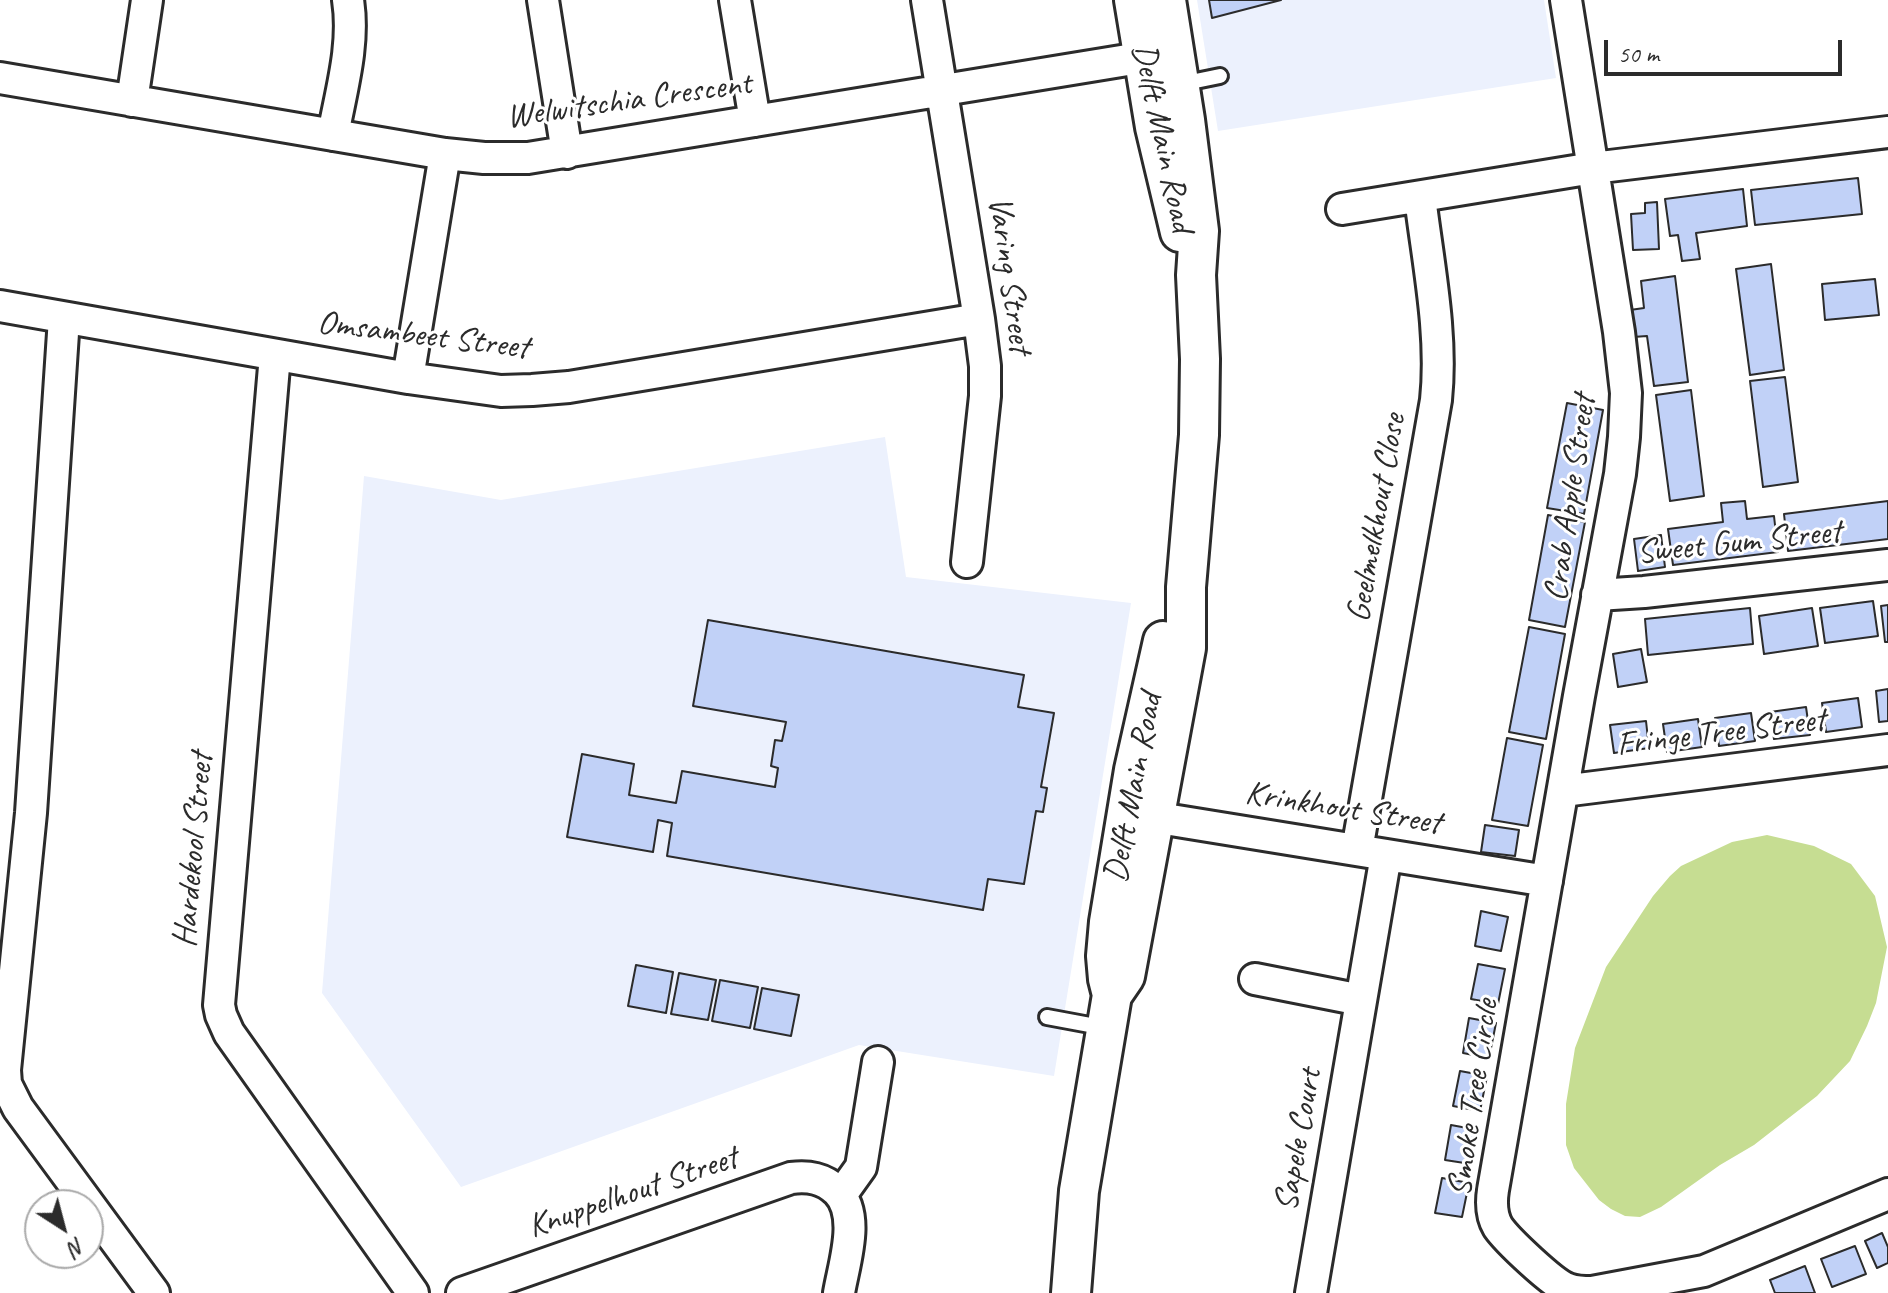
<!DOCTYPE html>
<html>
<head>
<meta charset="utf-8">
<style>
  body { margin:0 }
  #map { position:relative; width:1888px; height:1293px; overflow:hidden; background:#fff; font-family:Caveat,sans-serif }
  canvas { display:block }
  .north { position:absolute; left:24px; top:1189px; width:80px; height:80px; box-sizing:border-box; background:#fff; border:2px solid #aaa; border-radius:50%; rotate:144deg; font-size:22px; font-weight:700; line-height:32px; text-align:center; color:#2b2b2b }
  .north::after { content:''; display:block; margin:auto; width:28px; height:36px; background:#2b2b2b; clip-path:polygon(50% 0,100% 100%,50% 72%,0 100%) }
  .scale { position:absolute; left:1604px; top:40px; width:238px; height:36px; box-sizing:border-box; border:4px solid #2b2b2b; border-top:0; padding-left:10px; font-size:24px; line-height:28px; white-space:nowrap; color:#2b2b2b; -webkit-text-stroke:6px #fff; paint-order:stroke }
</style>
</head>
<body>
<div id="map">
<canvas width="1888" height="1293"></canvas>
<div class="north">N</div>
<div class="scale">50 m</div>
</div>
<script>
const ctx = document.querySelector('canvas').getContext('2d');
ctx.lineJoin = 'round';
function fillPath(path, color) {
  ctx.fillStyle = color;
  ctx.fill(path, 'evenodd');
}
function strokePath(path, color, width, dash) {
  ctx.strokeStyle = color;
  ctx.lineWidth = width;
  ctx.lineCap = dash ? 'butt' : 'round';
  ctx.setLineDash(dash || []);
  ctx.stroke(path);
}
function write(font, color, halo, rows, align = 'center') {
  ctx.font = font + ' Caveat,sans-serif';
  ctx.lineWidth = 6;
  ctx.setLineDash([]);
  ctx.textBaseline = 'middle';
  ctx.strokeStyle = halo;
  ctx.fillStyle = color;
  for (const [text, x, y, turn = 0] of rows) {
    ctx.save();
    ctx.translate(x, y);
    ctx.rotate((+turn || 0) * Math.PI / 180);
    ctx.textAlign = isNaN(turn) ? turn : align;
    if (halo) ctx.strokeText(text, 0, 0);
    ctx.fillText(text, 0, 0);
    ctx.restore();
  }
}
const built = new Path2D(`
  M1197,0H1544L1556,78L1218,131Z
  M885,437L906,577L1131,603L1054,1076L859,1045L461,1187L322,993L364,476L501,500Z`);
const green = new Path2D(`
  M1767,835L1814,846L1851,864L1875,896L1887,947L1876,1003L1867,1026L1850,1061L1817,1096L1754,1145L1720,1165L1661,1207L1640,1217L1625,1216L1611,1209L1599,1200L1574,1168L1566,1145V1104L1575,1048L1606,967L1653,896L1670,876L1681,866L1732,842Z`);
const building = new Path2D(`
  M1209,0H1281L1212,18Z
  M1858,178L1862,214L1755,225L1751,190Z
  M1743,189L1747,226L1696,233L1700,259L1682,261L1678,235L1670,236L1665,199Z
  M1657,202L1659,249L1633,250L1631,214L1645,213V203Z
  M1771,264L1784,370L1750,375L1736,269Z
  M1675,276L1688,382L1654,386L1647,336L1633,337L1630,310L1644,308L1641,281Z
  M1875,279L1879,315L1825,320L1822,284Z
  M1785,377L1798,482L1763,487L1750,381Z
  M1691,390L1704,496L1670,501L1656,395Z
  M1567,403L1603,410L1584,514L1547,508Z
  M1745,501L1747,519L1774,516L1778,552L1673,565L1668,529L1723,522L1721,503Z
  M1888,501V539L1788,551L1784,514Z
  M1548,515L1585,522L1565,627L1529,620Z
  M1661,535L1665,567L1638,571L1634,539Z
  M1873,601L1878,636L1825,643L1820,608Z
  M1888,605V642H1885L1881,606Z
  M1750,608L1753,644L1648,655L1645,619Z
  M1812,608L1818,646L1764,654L1759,616Z
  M708,620L1024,675L1018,707L1054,713L1041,787L1047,788L1043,812L1036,811L1024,884L988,879L983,910L667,856L672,823L658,820L653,852L567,837L582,754L634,764L629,795L676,803L682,771L775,787L778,768L771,766L775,740L782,741L786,722L693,706Z
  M1529,627L1565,634L1546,739L1509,732Z
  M1641,649L1647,682L1618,687L1613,654Z
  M1888,689V721L1879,722L1876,691Z
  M1858,698L1862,727L1826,732L1822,703Z
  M1806,707L1810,735L1774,739L1770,712Z
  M1751,713L1755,741L1719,746L1715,718Z
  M1698,719L1702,747L1667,752L1663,724Z
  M1646,721L1649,748L1614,753L1610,725Z
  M1507,738L1543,745L1528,826L1492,820Z
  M1485,825L1519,830L1515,856L1481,852Z
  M1481,911L1508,917L1501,951L1475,946Z
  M1478,964L1505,969L1498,1004L1471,999Z
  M636,965L673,972L666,1013L628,1006Z
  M679,973L716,980L708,1020L671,1014Z
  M720,980L758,987L750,1028L712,1021Z
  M762,988L799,995L791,1036L754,1029Z
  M1469,1018L1496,1023L1489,1058L1463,1053Z
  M1460,1071L1487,1076L1480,1111L1453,1106Z
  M1451,1125L1478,1130L1471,1164L1445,1160Z
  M1442,1178L1469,1183L1462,1217L1435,1213Z
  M1882,1233L1888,1247V1263L1877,1268L1865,1241Z
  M1855,1246L1866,1274L1832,1287L1821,1259Z
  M1805,1266L1815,1293H1775L1770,1280Z`);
const service = new Path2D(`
  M1181,84L1220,76
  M1047,1017L1106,1028`);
const minor = new Path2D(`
  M543,0L567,153
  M735,0L755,121
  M927,0L979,319L985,366V396L967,562
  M1566,0L1619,332L1626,393L1624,437L1620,474L1579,696L1493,1190C1491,1203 1491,1215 1498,1227C1507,1240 1553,1284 1568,1289C1576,1292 1584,1292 1592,1292L1704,1271L1888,1194
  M0,78L445,154L484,158H528L1164,54
  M132,101L147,0
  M333,135C341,91 355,45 348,0
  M1342,209L1593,168L1888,132
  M0,306L408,378L501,391L532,390L569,387L979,319
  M64,318L31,813L5,1070L6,1084L18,1108L154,1293
  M275,355L219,1005L221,1015L229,1033L413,1293
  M408,378L445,154
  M1597,595L1644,592L1888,565
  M1563,791L1888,750
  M1134,814L1547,881
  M1357,850L1436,400C1443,334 1428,263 1420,197
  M1255,979L1361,1000
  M841,1195L861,1167L878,1062
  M462,1293L791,1178C809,1176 823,1178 837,1191C861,1215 844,1263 839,1293
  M1311,1293L1386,855`);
const tertiary = new Path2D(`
  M1134,0L1155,127L1180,232
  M1112,995L1125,976L1186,648V587L1199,435L1200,359L1196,275L1199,231L1185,120L1166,0
  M1071,1293L1079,1191L1112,995L1108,979L1106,956L1109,922L1134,770L1163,641`);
const streetNames = [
  ["Welwitschia Crescent",629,101,-8],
  ["Delft Main Road",1162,138,78],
  ["Varing Street",1009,275,82],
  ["Omsambeet Street",423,336,7],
  ["Crab Apple Street",1571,498,-82],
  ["Geelmelkhout Close",1377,518,-80],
  ["Sweet Gum Street",1739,543,-6],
  ["Fringe Tree Street",1721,733,-7],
  ["Delft Main Road",1134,788,-79],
  ["Krinkhout Street",1343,809,9],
  ["Hardekool Street",194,850,-85],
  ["Smoke Tree Circle",1474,1098,-82],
  ["Sapele Court",1299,1140,-80],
  ["Knuppelhout Street",633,1193,-19]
];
fillPath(built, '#ecf1fd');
fillPath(green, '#c6dd92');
fillPath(building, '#c1d1f7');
strokePath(building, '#2b2b2b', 2);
strokePath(service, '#2b2b2b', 20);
strokePath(minor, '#2b2b2b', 36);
strokePath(tertiary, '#2b2b2b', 44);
strokePath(service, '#fff', 14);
strokePath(minor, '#fff', 30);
strokePath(tertiary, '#fff', 38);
write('34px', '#2b2b2b', '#fff', streetNames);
</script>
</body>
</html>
